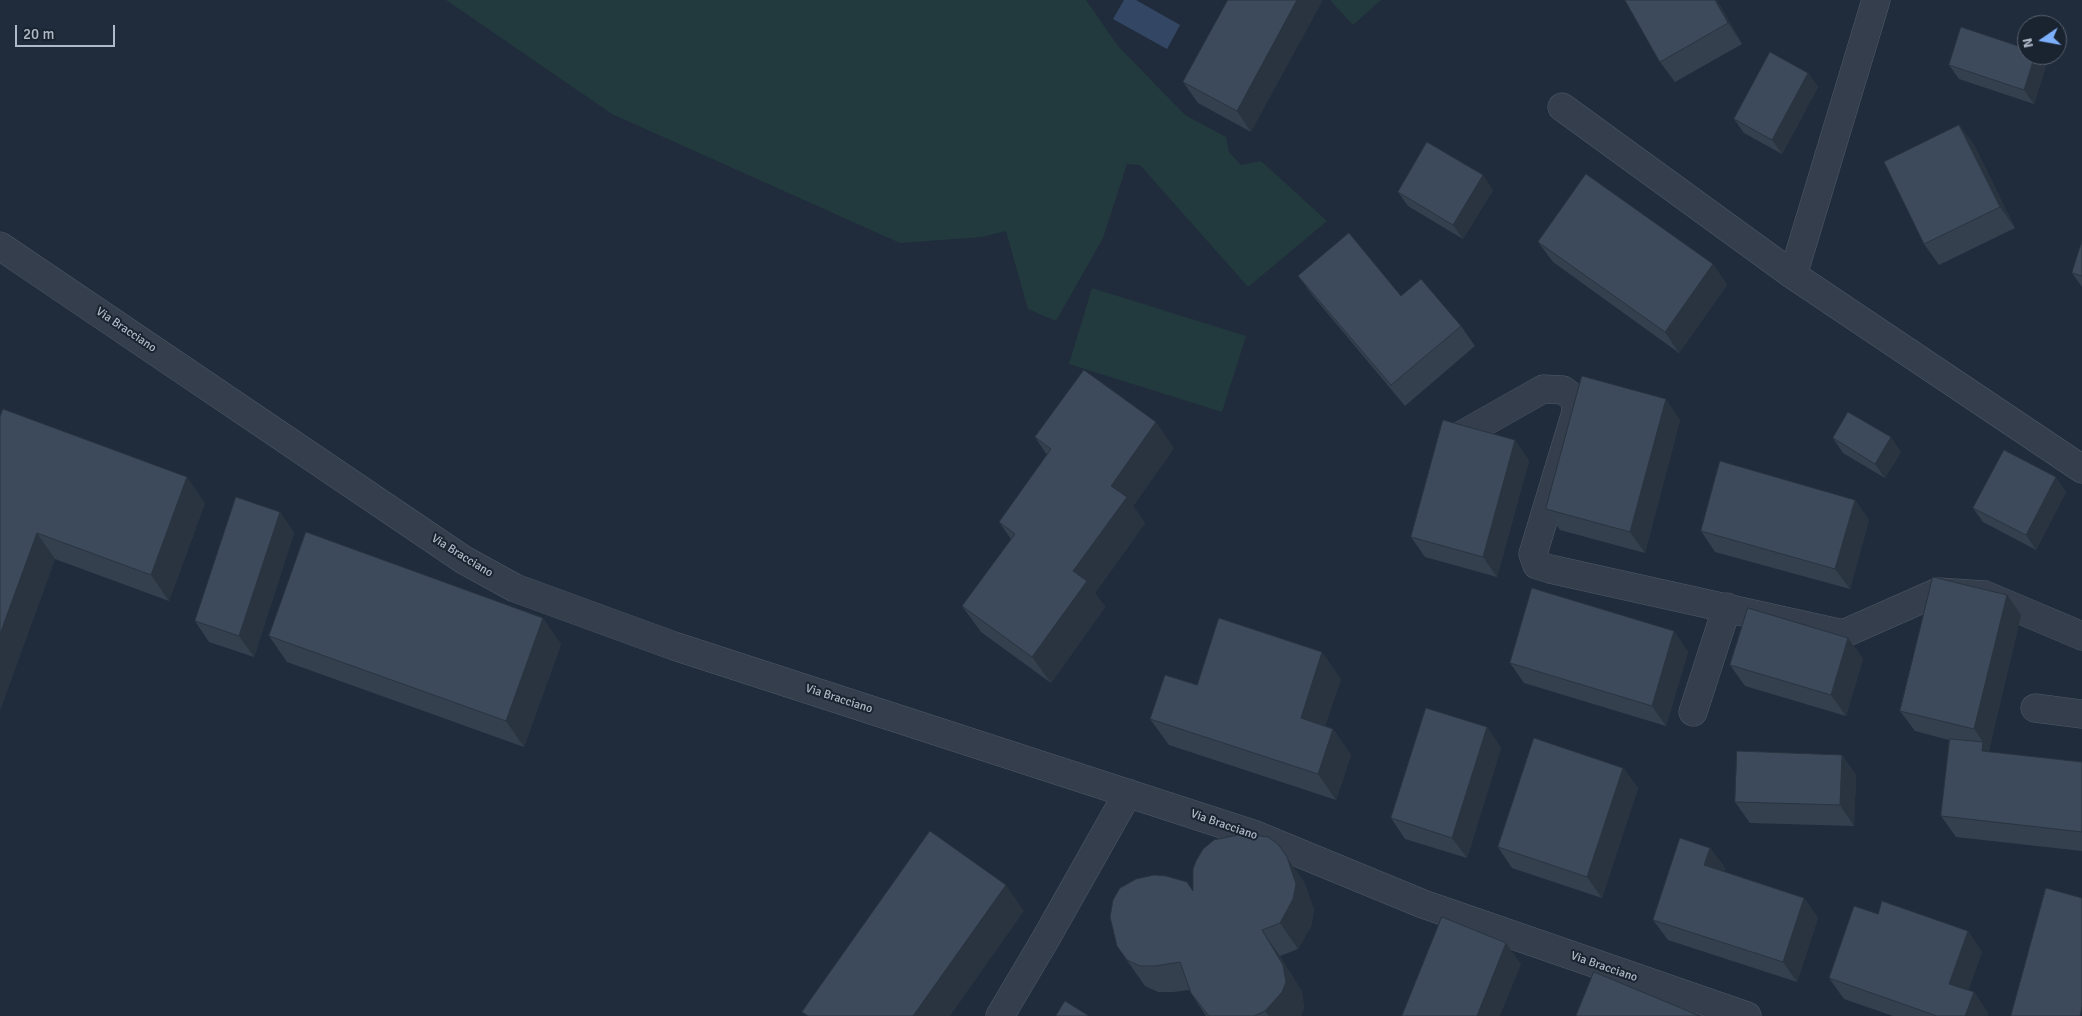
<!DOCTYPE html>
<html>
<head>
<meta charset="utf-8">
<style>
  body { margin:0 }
  #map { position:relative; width:2082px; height:1016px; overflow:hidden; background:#202c3c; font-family:Signika,sans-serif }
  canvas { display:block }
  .north { position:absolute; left:2017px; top:15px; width:50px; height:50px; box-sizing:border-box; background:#1a2330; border:1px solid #565f6d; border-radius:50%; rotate:258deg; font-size:14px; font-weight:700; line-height:20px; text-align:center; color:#afb9c8 }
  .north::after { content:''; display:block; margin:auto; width:18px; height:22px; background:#7db1fe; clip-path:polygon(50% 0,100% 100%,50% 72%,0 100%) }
  .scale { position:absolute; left:15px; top:25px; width:100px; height:22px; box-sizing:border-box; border:2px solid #afb9c8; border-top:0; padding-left:6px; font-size:15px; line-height:18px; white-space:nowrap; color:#afb9c8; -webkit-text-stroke:4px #1a2330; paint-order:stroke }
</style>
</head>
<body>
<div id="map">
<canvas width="2082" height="1016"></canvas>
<div class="north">N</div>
<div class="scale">20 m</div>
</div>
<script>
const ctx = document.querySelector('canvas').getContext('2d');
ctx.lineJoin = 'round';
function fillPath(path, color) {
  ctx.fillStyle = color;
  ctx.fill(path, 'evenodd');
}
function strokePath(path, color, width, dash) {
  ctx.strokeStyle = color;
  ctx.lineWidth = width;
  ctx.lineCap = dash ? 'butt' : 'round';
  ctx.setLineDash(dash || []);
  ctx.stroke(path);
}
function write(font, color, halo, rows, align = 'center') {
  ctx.font = font + ' Signika,sans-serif';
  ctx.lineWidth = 4;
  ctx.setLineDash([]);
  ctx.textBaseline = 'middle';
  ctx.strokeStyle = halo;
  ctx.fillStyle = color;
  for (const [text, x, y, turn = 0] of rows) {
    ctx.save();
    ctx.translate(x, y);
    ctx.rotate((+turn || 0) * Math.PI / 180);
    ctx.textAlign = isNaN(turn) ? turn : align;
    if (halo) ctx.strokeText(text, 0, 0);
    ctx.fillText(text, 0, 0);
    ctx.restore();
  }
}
const green = new Path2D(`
  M446,0H1086L1118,46L1185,115L1226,137L1229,152L1241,165L1261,161L1327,221L1248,287L1140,165L1127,164L1103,238L1056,321L1028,309L1006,231L982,237L900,243L612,114Z
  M1330,0H1381L1353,25Z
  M1092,288L1246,336L1222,412L1069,364Z`);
const water = new Path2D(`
  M1124,0H1136L1180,25L1167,49L1113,19Z`);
const minor = new Path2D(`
  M1562,107L1793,275L2082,469
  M0,246L464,560L515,588L674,646L1253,834L1423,904L1747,1016
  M1793,275L1876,0
  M1453,440L1543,389L1563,390L1575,399L1576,412L1533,554L1537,565L1550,569L1843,634L1938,592L1985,595L2082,636
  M2035,708L2082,714
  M1693,712L1727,607
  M1000,1016L1045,940L1128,793`);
const wall = new Path2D(`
  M1228,0L1251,132L1198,103L1183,82Z
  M1717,0L1742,44L1675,82L1660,62Z
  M1949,65L2046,66L2034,104L1959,79Z
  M1808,73L1818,87L1782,154L1744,133L1734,119Z
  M1959,125L1974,145L2015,228L1939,265L1924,244Z
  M1493,190L1463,239L1408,206L1398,192Z
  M2082,241V287L2072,273Z
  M1538,242L1713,264L1727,285L1679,353L1553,262Z
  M1298,276L1401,296L1461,326L1475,346L1405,406L1313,296Z
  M0,417L205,503L169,601L55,559L0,710Z
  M1680,420L1645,553L1560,530L1546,509Z
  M1035,437L1174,448L1133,506L1145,523L1095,593L1105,607L1051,683L981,632L962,606L1011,539L999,522L1047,455Z
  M1833,438L1901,452L1885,478L1843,453Z
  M1515,440L1529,461L1497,577L1425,557L1411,537Z
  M2066,492L2036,550L1983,522L1973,508Z
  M1855,500L1869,520L1850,589L1715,552L1701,531Z
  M280,512L294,533L254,657L209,642L195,621Z
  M2021,615L1989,750H1988L1990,752L2082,762V851L1956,837L1941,816L1949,740L1915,731L1900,711Z
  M1674,631L1688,652L1666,726L1524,683L1510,663Z
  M269,636L561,644L524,747L287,662Z
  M1848,638L1863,659L1846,716L1745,686L1730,665Z
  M1341,679L1325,726L1333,729L1351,755L1336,800L1169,745L1150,719L1197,685Z
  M1487,727L1501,748L1467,858L1405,839L1391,818Z
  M1842,755L1856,775L1854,826L1750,823L1735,802Z
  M1623,768L1638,788L1602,898L1512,868L1498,847Z
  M1710,848L1725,868L1724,872L1804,898L1818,918L1797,982L1668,940L1653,920Z
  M1296,870L1305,884L1314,910L1311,926L1298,949L1280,956L1302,992L1304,1008L1301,1016H1206L1191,993L1189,990L1173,992H1158L1145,986L1117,946L1193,891Z
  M1878,914L1968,931L1982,952L1968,990L1974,992L1988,1013L1987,1016H1893L1844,999L1829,978Z`);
const shadedWall = new Path2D(`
  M1297,0H1323L1251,132L1237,111Z
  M1715,0H1717L1742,44L1728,23Z
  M2035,55H2039L2046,66L2034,104L2024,90Z
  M1808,73L1818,87L1782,154L1772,140Z
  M1959,125L1974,145L2015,228L2000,207Z
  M1483,175L1493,190L1463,239L1453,225Z
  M1713,264L1727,285L1679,353L1665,332Z
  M1666,399L1680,420L1645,553L1630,532Z
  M1156,422L1174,448L1133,506L1145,523L1095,593L1105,607L1051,683L1032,657L1073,571L1111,486Z
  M1891,437L1901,452L1885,478L1875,464Z
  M1515,440L1529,461L1497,577L1483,557Z
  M187,477L205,503L169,601L151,575Z
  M2056,477L2066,492L2036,550L2026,535Z
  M1855,500L1869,520L1850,589L1835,569Z
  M280,512L294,533L254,657L239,636Z
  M37,533L55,559L0,710V634Z
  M2007,595L2021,615L1989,750L1974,729Z
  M543,618L561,644L524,747L506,721Z
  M1674,631L1688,652L1666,726L1652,706Z
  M1848,638L1863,659L1846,716L1831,695Z
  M1322,652L1341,679L1319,744L1301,718Z
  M1487,727L1501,748L1467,858L1452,838Z
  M1333,729L1351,755L1336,800L1318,774Z
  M1983,742L1997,763L1982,751Z
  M1842,755L1856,775L1854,826L1840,805Z
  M1623,768L1638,788L1602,898L1587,877Z
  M1278,844L1305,884L1314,910L1311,926L1298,949L1280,923Z
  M1710,848L1725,868L1719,886L1704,865Z
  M1006,885L1024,911L950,1016H913Z
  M1804,898L1818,918L1797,982L1783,962Z
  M1262,930L1280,956L1302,992L1304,1008L1301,1016H1269L1265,1011Z
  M1968,931L1982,952L1964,1004L1949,984Z
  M1506,943L1521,964L1500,1016H1477Z
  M1974,992L1988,1013L1987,1016H1965Z`);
const building = new Path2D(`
  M1228,0H1297L1237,111L1183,82Z
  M1625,0H1715L1728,23L1660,62Z
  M1961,27L2027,49V55H2035L2024,90L1949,65Z
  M1770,52L1808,73L1772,140L1734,119Z
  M1959,125L2000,207L1924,244L1884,162Z
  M1427,142L1483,175L1453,225L1398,192Z
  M1586,174L1713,264L1665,332L1538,242Z
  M1349,233L1401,296L1421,279L1461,326L1391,385L1298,276Z
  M2082,241V276L2072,273Z
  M1084,370L1156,422L1111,486L1127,497L1073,571L1087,581L1032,657L962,606L1015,534L999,522L1051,449L1035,437Z
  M1582,376L1666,399L1630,532L1546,509Z
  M3,409L187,477L151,575L37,533L0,634V417Z
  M1848,412L1891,437L1875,464L1833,438Z
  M1443,420L1515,440L1483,557L1411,537Z
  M2004,450L2056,477L2026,535L1973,508Z
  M1720,461L1855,500L1835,569L1701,531Z
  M236,497L280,512L239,636L195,621Z
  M306,532L543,618L506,721L269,636Z
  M1933,577L2007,595L1974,729L1900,711Z
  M1532,588L1674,631L1652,706L1510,663Z
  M1748,608L1848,638L1831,695L1730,665Z
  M1219,618L1322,652L1301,718L1333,729L1318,774L1150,719L1165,675L1197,685Z
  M1426,708L1487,727L1452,838L1391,818Z
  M1534,738L1623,768L1587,877L1498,847Z
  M1950,739L1983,742L1982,751L2082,762V832L1941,816Z
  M1737,751L1842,755L1840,805L1735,802Z
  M930,831L1006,885L913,1016H808L802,1012Z
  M1243,834L1268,837L1278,844L1287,857L1296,884L1293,899L1280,923L1262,930L1283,965L1286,982L1282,992L1265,1011L1254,1016H1210L1208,1015L1191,993L1180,962L1155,966H1140L1127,960L1117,946L1110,917L1113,900L1120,888L1136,879L1154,875L1166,876L1187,882L1193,891V869L1196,861L1203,849L1214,840Z
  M1680,838L1710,848L1704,865L1804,898L1783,962L1653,920Z
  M2046,888L2082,898V1007L2080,1016H2011Z
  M1882,901L1968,931L1949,984L1974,992L1965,1016H1937L1829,978L1854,906L1878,914Z
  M1442,917L1506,943L1477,1016H1402Z
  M1594,972L1700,1016H1576Z
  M1065,1001L1089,1016H1056Z`);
const streetNames = [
  ["Via Bracciano",126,330,34],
  ["Via Bracciano",462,556,32],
  ["Via Bracciano",839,699,18],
  ["Via Bracciano",1224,825,19],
  ["Via Bracciano",1604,967,19]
];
fillPath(green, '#223a3d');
fillPath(water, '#334764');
strokePath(minor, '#4f5966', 29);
strokePath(minor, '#343e4c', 28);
fillPath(wall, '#34404e');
fillPath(shadedWall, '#2a3440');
fillPath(building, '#3c4a5b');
strokePath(building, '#2a3440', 1);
write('12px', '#afb9c8', '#1a2330', streetNames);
</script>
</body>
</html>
